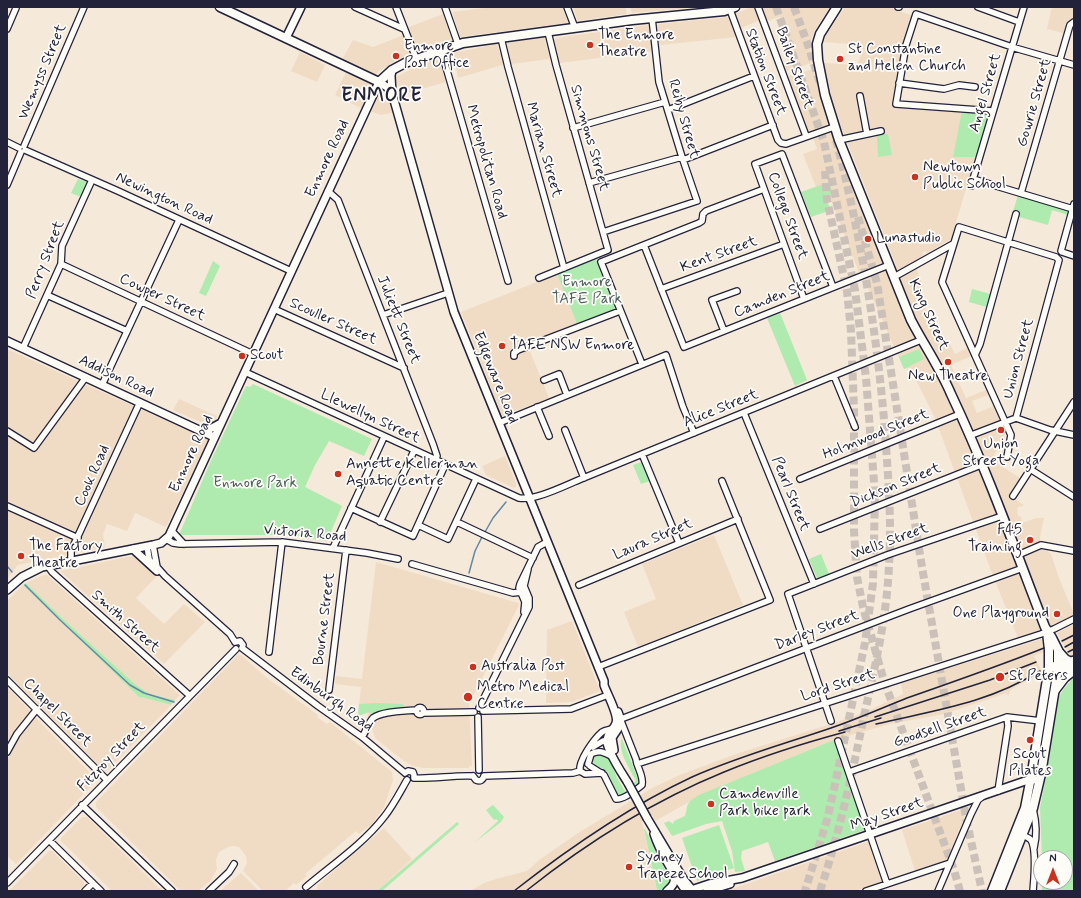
<!DOCTYPE html>
<html>
<head>
<meta charset="utf-8">
<style>
  body { margin:0 }
  #map { position:relative; width:1081px; height:898px; overflow:hidden; background:#f5e9d9; font-family:Mynerve,sans-serif }
  canvas { display:block }
  .frame { position:absolute; inset:0; border:8px solid #22223b; pointer-events:none }
  .north { position:absolute; left:1033px; top:850px; width:40px; height:40px; box-sizing:border-box; background:#fdfcf7; border:1px solid #a5a5ac; border-radius:50%; rotate:0deg; font-size:11px; font-weight:700; line-height:16px; text-align:center; color:#22223b }
  .north::after { content:''; display:block; margin:auto; width:14px; height:18px; background:#c8321e; clip-path:polygon(50% 0,100% 100%,50% 72%,0 100%) }
</style>
</head>
<body>
<div id="map">
<canvas width="1081" height="898"></canvas>
<div class="frame"></div>
<div class="north">N</div>
</div>
<script>
const ctx = document.querySelector('canvas').getContext('2d');
ctx.lineJoin = 'round';
function fillPath(path, color) {
  ctx.fillStyle = color;
  ctx.fill(path, 'evenodd');
}
function strokePath(path, color, width, dash) {
  ctx.strokeStyle = color;
  ctx.lineWidth = width;
  ctx.lineCap = dash ? 'butt' : 'round';
  ctx.setLineDash(dash || []);
  ctx.stroke(path);
}
function write(font, color, halo, rows, align = 'center') {
  ctx.font = font + ' Mynerve,sans-serif';
  ctx.lineWidth = 3.5;
  ctx.setLineDash([]);
  ctx.textBaseline = 'middle';
  ctx.strokeStyle = halo;
  ctx.fillStyle = color;
  for (const [text, x, y, turn = 0] of rows) {
    ctx.save();
    ctx.translate(x, y);
    ctx.rotate((+turn || 0) * Math.PI / 180);
    ctx.textAlign = isNaN(turn) ? turn : align;
    if (halo) ctx.strokeText(text, 0, 0);
    ctx.fillText(text, 0, 0);
    ctx.restore();
  }
}
const built = new Path2D(`
  M492,7H562L568,21L567,23L460,37L453,14V12Z
  M573,7H625L627,14L578,21Z
  M630,7H700L632,13Z
  M752,7H755L760,20L741,28L735,14Z
  M761,7H830L815,30L812,37L810,45L812,63L786,71L784,65L795,61L780,17L766,21Z
  M845,7H888L913,16L902,45L893,106L988,115L951,239L927,253L925,251L922,253L923,255L914,262L923,286L920,288L923,292L917,296L919,299L921,298L923,301L929,317L936,323L940,337L939,338L940,341L947,339L955,354L967,348L971,356L951,365L966,398L986,390L988,395L972,401L977,413L994,406L1003,426L1006,432L994,455L996,459L999,461L1003,467L1020,478L1015,499L1024,505L1017,508L1018,512L1017,513L1019,517L1021,516L1022,523L1036,518H1044L1040,537L1041,545L1051,554L1059,578L1074,614V616L1052,626L1018,638L993,576L935,418L910,368L904,369L864,279L896,265L842,129L832,98L824,63L857,65L863,49L848,44L824,42L826,35Z
  M1054,7H1074V30L1070,26L1067,36L1063,33L1047,29L1051,10Z
  M443,14L452,39L419,50L395,61L378,72L371,84L388,93L392,111L391,113L381,115L359,107L335,95L345,74L343,58L353,40L373,47L406,34L404,29Z
  M728,17L736,37L661,45L659,43L657,26L659,24Z
  M649,25L653,51L560,63L559,60L554,40L556,38Z
  M544,37L550,59L511,64L507,43Z
  M497,44L503,63L502,65L458,78L453,53Z
  M300,52L325,65L317,82L291,71Z
  M439,58L446,82L400,95L396,77L417,66Z
  M813,69L828,126L808,132L788,78L789,76Z
  M832,131L883,264L859,273L829,195L833,193L829,182L816,187L803,154L817,149L813,138Z
  M557,274L577,324L527,344L549,398L502,416L461,312Z
  M7,349L209,440L166,527L135,513L127,531L107,524L103,534L105,547L18,565L7,579Z
  M179,399L217,416L215,421L207,424L203,423L173,410Z
  M505,456L516,483V486L514,488L486,475L482,466Z
  M714,535L743,605L638,647L624,612L656,599L642,564Z
  M132,556L156,577L136,598L139,601L164,624L184,604L205,622L164,664L60,571Z
  M376,562L518,603L519,605L469,704L472,766H469V768H424L413,766L404,761L375,738L367,713L358,716L361,687L335,684L336,676L362,679Z
  M44,575H47L180,695L175,700L150,694L136,685L62,618L26,583Z
  M23,585L140,698L141,697L171,705L106,772L7,673V601Z
  M572,621L600,691L571,702L546,703L547,630Z
  M1074,624V655H1070L1057,633Z
  M1042,639L1044,652L1034,656L1042,672L1012,689L1010,691L1008,697L1007,693L944,714L890,724L834,740L705,793L655,821L652,815L642,821L657,891H470L484,883L496,879L527,871L539,860L578,833L654,787L682,774L739,753L837,722L868,711L903,694L901,683Z
  M238,655H241L267,678L318,715L317,717L327,724L330,722L392,772L393,780L384,807L372,824L359,834L356,831L305,874L307,876L296,885L294,883L285,891H263L243,871L247,863L246,856L239,847L233,846L228,847L219,852L216,860L217,869L211,880L198,891H181L96,807V802Z
  M7,687L31,712L7,741Z
  M34,716L97,780L16,864L7,856V757L9,758L17,736Z
  M967,808V810L947,860L915,871L902,830Z
  M82,817H87L162,891H112L61,841V838Z
  M384,828L412,859L377,891H316L318,885Z
  M870,841L883,881L855,891H726Z
  M49,851H52L84,882V885L78,891H9Z
  M241,873L259,891H220Z`);
const green = new Path2D(`
  M962,111L991,113L979,157H953Z
  M888,134L892,155L878,157L877,135Z
  M78,179L87,182L81,197L71,193Z
  M829,182L833,193L825,197L831,210L811,217L801,192Z
  M1018,195L1070,210L1068,215L1052,210L1048,225L1012,215Z
  M596,259L616,309L577,324L557,274Z
  M213,261L220,266L206,296L199,293Z
  M972,289L994,295L990,308L969,302Z
  M780,313L807,380L795,386L767,318Z
  M919,349L924,359L904,369L899,357Z
  M253,384L372,439L364,456L329,441L315,465L305,487L342,506L327,541L285,534L275,535H179L210,463L246,386L250,387Z
  M642,462L650,481L641,484L633,465Z
  M821,554L829,574L817,578L809,559Z
  M26,583L62,618L136,685L150,694L175,700L171,705L141,697L140,698L23,585Z
  M1074,677V891H1042V882H1065V858H1042L1040,808L1050,754L1059,697L1063,690Z
  M377,703L403,704L405,708L390,709L372,714L369,712L358,716L359,704Z
  M622,739L639,781V784L636,787L633,783L636,781C630,769 619,754 621,740Z
  M834,740L865,830L775,861L768,842L742,851L741,858L745,871L735,872L732,851L722,821L706,824L672,836L664,823L669,821L673,824L674,821L685,816C689,802 685,804 699,795Z
  M595,754H602V756L607,758L612,764L617,778L626,793L621,796L617,794L608,773L594,764L592,758Z
  M493,805L504,817L501,822L475,842L498,821L496,819L494,820L486,810Z
  M457,822L459,824L382,891H377Z
  M719,825L734,868L697,881L682,838Z
  M644,829H645L669,878L668,885L662,891L657,890Z`);
const stream = new Path2D(`
  M485,532L493,518L506,502
  M7,566L12,572
  M469,573L475,551L482,537
  M25,585L60,620L130,685L144,693L174,702`);
const highwayTunnel = new Path2D(`
  M776,7L824,142L855,290L866,378L875,495L873,583L865,643L834,789L827,820L805,891
  M794,7L808,45L820,83
  M825,171L827,200L847,291L851,331L854,410V531L857,577L863,607L884,681L954,870L960,891
  M858,217L877,283L922,567L967,823L982,891
  M820,891C839,834 852,775 864,716C875,667 887,616 889,565C892,521 888,476 885,431C877,333 861,236 836,140`);
const minor = new Path2D(`
  M355,7L404,29
  M396,7L416,58
  M445,7L458,44
  M567,7L575,28
  M729,7L778,140L781,143L786,144L834,127
  M758,7L806,136
  M898,7H899
  M978,7L1019,22
  M7,29L16,8
  M501,38L508,67L564,268
  M441,50L508,281
  M899,83L944,89L959,85L975,87
  M860,96L867,134
  M668,110L754,76
  M993,111L896,104L906,45L916,14L1015,48L1074,65
  M573,128L665,102
  M839,140L881,131
  M7,142L19,148
  M24,146L84,7
  M25,150L118,191L291,271
  M683,160L773,125
  M973,179L1073,209
  M589,183L682,157
  M7,185L21,152
  M971,186L1024,7
  M328,191L338,200L433,444L437,456L435,460
  M1021,193L1070,25L1074,22
  M1074,204L1061,251L1062,252L1074,256
  M603,232L697,201L682,157L659,82L652,18
  M644,245L684,347L889,265
  M61,264L253,354
  M894,277L953,244
  M539,278L608,250L556,65L548,32
  M661,289L784,244
  M47,295L127,331
  M804,299L755,164L782,154L833,287
  M274,309L404,368
  M383,315L448,293
  M724,331L712,300L737,291
  M23,348L61,264L62,246L92,180
  M975,355L980,344L1016,214
  M514,356V353L518,350L620,311
  M642,364L601,262L699,223L702,221L703,214L706,211L764,189
  M245,372L519,498C535,501 566,485 581,479L921,340
  M834,376L855,427
  M544,380L559,374L567,395
  M102,385L179,220
  M537,407L549,436
  M744,413L814,584
  M1016,418L1050,430L1074,435
  M499,423L666,355L683,407L694,433
  M565,430L584,478
  M7,431L34,448L86,377
  M969,436L1016,418
  M642,454L679,543
  M1007,457L1011,435L942,282L959,227L1056,257L1059,260L1016,418
  M1030,469L1074,497
  M800,479L960,414
  M1013,496L1074,402
  M7,506L78,538
  M351,508L413,536L445,465
  M380,522L414,451
  M457,522L533,558
  M418,525L448,539L476,479
  M820,529L981,465
  M172,531L184,544
  M166,539L173,543L180,544L282,542L367,553L398,559
  M153,545L157,567L165,576L230,634L235,642
  M147,546L149,559L153,565
  M333,548L384,437
  M1018,555L1041,545L1074,551
  M71,561V551L140,402
  M412,564L513,593L521,592
  M47,565L52,572L189,695
  M579,585L738,519
  M524,612L525,602L519,588L520,584L538,547L547,542
  M235,642L240,641L243,645L242,648
  M242,648L318,706L362,737L405,773
  M269,652L282,542
  M598,667L770,600L722,481
  M7,680L107,780
  M329,690L346,550
  M416.5 711a3.5 3.5 0 1 1 7 0a3.5 3.5 0 1 1-7 0Z
  M479,708L529,607V598L524,586L528,569
  M483,711L571,709L608,695
  M423,713L474,712
  M478,717L479,770
  M621,719L909,609L1023,568
  M831,721L788,594L887,555L1002,516
  M362,737C366,732 368,723 373,718C382,711 405,711 416,710
  M838,741L887,884
  M593,747L603,741L610,743
  M7,752L17,734L37,709
  M588,764L591,754C599,749 605,753 613,757
  M637,764L1041,634L1054,629L1074,619
  M590,766L604,775L616,799C624,800 636,790 642,785C644,776 637,768 636,759L621,721
  M580,771C578,761 594,739 602,732C605,730 608,730 612,729
  M580,771L585,774L602,773
  M849,772L1007,717L1041,721
  M405,773L408,771L413,772L414,775V778
  M473,776L476,780C480,782 483,780 484,776
  M484,776L573,773L580,771
  M414,778C434,779 453,775 473,776
  M998,791L1008,726L1007,717
  M82,805L172,891
  M1033,809C1036,821 1037,836 1034,848
  M1020,834C1024,836 1028,837 1031,840C1037,850 1034,879 1033,891
  M49,840L101,891
  M7,883L236,649
  M306,887C332,865 363,844 384,817C393,806 400,792 407,780
  M85,891L93,883
  M209,891L229,872L234,864
  M866,891L950,863
  M938,891L971,814L978,800L983,796`);
const major = new Path2D(`
  M286,38L301,7
  M392,93L391,76L392,70
  M7,341L214,437
  M200,430L210,429L221,423
  M133,549L157,571
  M7,590L22,577L42,567L153,545L161,543L169,536L379,82L387,87L392,93L454,312L604,681V685C607,694 619,715 616,723C614,730 606,733 607,742C608,753 622,773 628,783
  M1058,650L1066,659L1070,661
  M1049,667L1074,660
  M1053,668L1063,669L1074,666
  M1055,691L1065,678L1074,671
  M614,750L612,738C618,727 624,726 618,712
  M647,818L684,880L693,891
  M654,834C661,855 673,873 686,891
  M667,891C673,886 675,883 675,875
  M688,891L709,884L742,878L1031,779L1036,780
  M707,891L730,884`);
const highway = new Path2D(`
  M220,7L379,82L392,70L405,63L463,43L632,20L724,11L735,7
  M837,7L820,34L817,44L818,60L825,95L839,140L911,320C924,345 940,368 951,394C987,470 1015,549 1045,627L1052,638L1058,650V669L1041,774L1033,808L1000,891
  M992,891L1025,808L1032,772L1049,667V650L1047,632`);
const rail = new Path2D(`
  M1062,641L1074,635
  M1065,647L1074,642
  M1068,652L1074,649
  M875,717L990,680L1036,662
  M876,724C936,710 986,704 1040,671
  M839,731L881,718
  M514,891C569,848 628,807 692,777C737,757 784,744 831,728C857,719 882,708 907,698C953,682 999,666 1044,648
  M526,891C585,844 653,801 724,772C763,756 804,743 845,732`);
const majorBridge = new Path2D(`
  M628,783L647,818`);
const markers = [
  [590,45,4,"#c8321e"],
  [396,56,4,"#c8321e"],
  [840,59,4,"#c8321e"],
  [915,177,4,"#c8321e"],
  [868,239,4,"#c8321e"],
  [502,346,4,"#c8321e"],
  [242,356,4,"#c8321e"],
  [948,362,4,"#c8321e"],
  [1001,430,4,"#c8321e"],
  [338,474,4,"#c8321e"],
  [1030,540,4,"#c8321e"],
  [21,556,4,"#c8321e"],
  [1057,614,4,"#c8321e"],
  [473,667,4,"#c8321e"],
  [1000,677,5,"#c8321e"],
  [468,697,5,"#c8321e"],
  [1030,740,4,"#c8321e"],
  [711,804,4,"#c8321e"],
  [629,867,4,"#c8321e"]
];
const poiNames = [
  ["The Enmore",598,36],
  ["Theatre",598,53],
  ["Enmore",404,47],
  ["Post Office",404,64],
  ["St Constantine",848,50],
  ["and Helen Church",848,67],
  ["Newtown",923,168],
  ["Public School",923,185],
  ["Lunastudio",876,239],
  ["TAFE NSW Enmore",510,346],
  ["Scout",250,356],
  ["New Theatre",948,377,"center"],
  ["Union",1001,445,"center"],
  ["Street Yoga",1001,462,"center"],
  ["Annette Kellerman",346,465],
  ["Aquatic Centre",346,482],
  ["F45",1022,531,"right"],
  ["Training",1022,548,"right"],
  ["The Factory",29,547],
  ["Theatre",29,564],
  ["One Playground",1049,614,"right"],
  ["Australia Post",481,667],
  ["St Peters",1009,677],
  ["Metro Medical",477,688],
  ["Centre",477,705],
  ["Scout",1030,755,"center"],
  ["Pilates",1030,772,"center"],
  ["Camdenville",719,795],
  ["Park bike park",719,812],
  ["Sydney",637,858],
  ["Trapeze School",637,875]
];
const streetNames = [
  ["Bailey Street",794,68,70],
  ["Wemyss Street",43,72,-67],
  ["Station Street",765,72,69],
  ["Angel Street",986,93,-74],
  ["Gowrie Street",1035,103,-74],
  ["Reiby Street",683,119,74],
  ["Simmons Street",589,138,74],
  ["Marian Street",543,150,74],
  ["Enmore Road",328,159,-65],
  ["Metropolitan Road",486,162,74],
  ["Newington Road",164,199,25],
  ["College Street",787,216,70],
  ["Kent Street",719,255,-20],
  ["Perry Street",46,260,-69],
  ["Camden Street",782,295,-22],
  ["Cowper Street",162,298,25],
  ["King Street",928,315,65],
  ["Juliett Street",398,320,68],
  ["Scouller Street",333,322,24],
  ["Union Street",1019,359,-75],
  ["Addison Road",116,377,25],
  ["Edgeware Road",495,378,68],
  ["Alice Street",721,409,-22],
  ["Llewellyn Street",370,417,25],
  ["Holmwood Street",876,435,-22],
  ["Enmore Road",192,454,-65],
  ["Cook Road",93,476,-66],
  ["Dickson Street",896,486,-22],
  ["Pearl Street",790,494,68],
  ["Victoria Road",305,534,5],
  ["Laura Street",653,540,-23],
  ["Wells Street",890,542,-20],
  ["Bourne Street",325,619,-83],
  ["Smith Street",125,622,42],
  ["Darley Street",817,631,-21],
  ["Lord Street",838,686,-18],
  ["Edinburgh Road",331,700,36],
  ["Chapel Street",57,713,45],
  ["Goodsell Street",940,728,-19],
  ["Fitzroy Street",112,757,-46],
  ["May Street",887,815,-19]
];
const parkNames = [
  ["Enmore",587,283],
  ["TAFE Park",587,300],
  ["Enmore Park",255,484]
];
const districtNames = [
  ["ENMORE",382,97]
];
fillPath(built, '#f0dcc4');
fillPath(green, '#afeaaf');
strokePath(stream, '#6686a8', 1.5);
strokePath(highwayTunnel, '#cbc1b9', 8, [8, 4]);
strokePath(minor, '#22223b', 8);
strokePath(major, '#22223b', 10);
strokePath(highway, '#22223b', 11);
strokePath(minor, '#fdfcf7', 5.5);
strokePath(major, '#fdfcf7', 7);
strokePath(highway, '#fdfcf7', 8);
strokePath(rail, '#22223b', 1.5);
strokePath(majorBridge, '#22223b', 10, []);
strokePath(majorBridge, '#fdfcf7', 7);
for (const [x, y, r, color] of markers) {
  const dot = new Path2D();
  dot.arc(x, y, r, 0, 2 * Math.PI);
  ctx.fillStyle = color;
  ctx.fill(dot);
  strokePath(dot, '#fdfcf7', 1.5);
}
write('15px', '#22223b', '#fdfcf7', poiNames, 'left');
write('15px', '#22223b', '#fdfcf7', streetNames);
write('15px', '#4c5e5e', '#fdfcf7', parkNames);
ctx.letterSpacing = '1px';
write('bold 19px', '#22223b', '#fdfcf7', districtNames);
ctx.letterSpacing = '0px';
</script>
</body>
</html>
